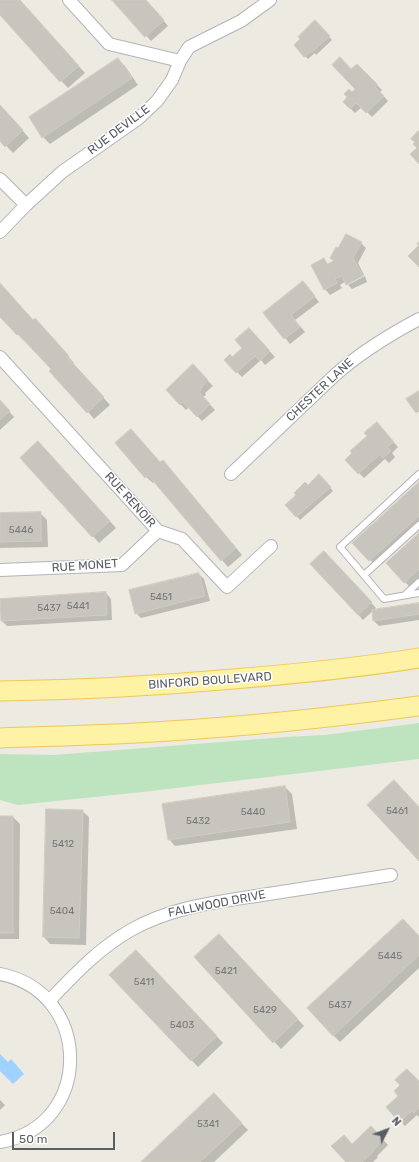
<!DOCTYPE html>
<html>
<head>
<meta charset="utf-8">
<style>
  body { margin:0 }
  #map { position:relative; width:419px; height:1162px; overflow:hidden; background:#eceae1; font-family:Rubik,sans-serif }
  canvas { display:block }
  .north { position:absolute; left:367px; top:1110px; width:40px; height:40px; -webkit-text-stroke:3px #fff; paint-order:stroke; rotate:48deg; font-size:11px; font-weight:700; line-height:16px; text-align:center; color:#5a5d62 }
  .north::after { content:''; display:block; margin:auto; width:14px; height:18px; background:#5a5d62; clip-path:polygon(50% 0,100% 100%,50% 72%,0 100%) }
  .scale { position:absolute; left:12px; top:1132px; width:103px; height:18px; box-sizing:border-box; border:2px solid #5a5d62; border-top:0; padding-left:5px; font-size:12px; line-height:14px; white-space:nowrap; color:#5a5d62; -webkit-text-stroke:3px #fff; paint-order:stroke }
</style>
</head>
<body>
<div id="map">
<canvas width="419" height="1162"></canvas>
<div class="north">N</div>
<div class="scale">50 m</div>
</div>
<script>
const ctx = document.querySelector('canvas').getContext('2d');
ctx.lineJoin = 'round';
function fillPath(path, color) {
  ctx.fillStyle = color;
  ctx.fill(path, 'evenodd');
}
function strokePath(path, color, width, dash) {
  ctx.strokeStyle = color;
  ctx.lineWidth = width;
  ctx.lineCap = dash ? 'butt' : 'round';
  ctx.setLineDash(dash || []);
  ctx.stroke(path);
}
function write(font, color, halo, rows, align = 'center') {
  ctx.font = font + ' Rubik,sans-serif';
  ctx.lineWidth = 3;
  ctx.setLineDash([]);
  ctx.textBaseline = 'middle';
  ctx.strokeStyle = halo;
  ctx.fillStyle = color;
  for (const [text, x, y, turn = 0] of rows) {
    ctx.save();
    ctx.translate(x, y);
    ctx.rotate((+turn || 0) * Math.PI / 180);
    ctx.textAlign = isNaN(turn) ? turn : align;
    if (halo) ctx.strokeText(text, 0, 0);
    ctx.fillText(text, 0, 0);
    ctx.restore();
  }
}
const green = new Path2D(`
  M419,723V759L142,792L18,805L0,800V754L54,755L286,737L325,735Z`);
const water = new Path2D(`
  M0,1054L8,1062L11,1059L24,1074L13,1084L0,1071Z`);
const shadow = new Path2D(`
  M0,0H19L85,73L68,88L0,14Z
  M114,0H145L168,26L151,41Z
  M315,22L332,40L316,55L315,53L308,59L295,46Z
  M118,59L125,66L138,85L50,144L43,137Z
  M357,65L382,90L380,92L388,101L372,117L362,107L355,113L344,102L357,89L351,70Z
  M0,105L29,138L13,153L0,139Z
  M361,243L366,248L358,263L364,275L348,283V285L346,281L340,285L342,288L330,295L325,289L323,259L328,264Z
  M365,276L367,282L352,289L348,285Z
  M303,282L319,302L295,320L305,332L290,344L265,313Z
  M0,284L34,321L41,326L74,363L73,364L110,405L94,419L52,369L25,340L24,341L0,315Z
  M254,334L275,357L265,365L261,360L242,377L237,372L232,358L243,348Z
  M198,371L213,386L205,393L206,395L203,397L215,410L202,421L189,407L186,410L167,390Z
  M0,401L14,417L0,430Z
  M382,429L398,447L392,453L395,457L389,463L385,459L364,478L359,473Z
  M131,430L160,463L169,468L242,555L228,567L155,481L153,483L146,477Z
  M45,449L116,528L99,543L93,536Z
  M323,479L333,491L300,520L287,505L308,486Z
  M419,483V529L377,567L354,543Z
  M40,513L47,520L48,547L0,548V514Z
  M419,535V579L410,587L405,582Z
  M330,558L376,608L363,620L312,564Z
  M199,574L204,579L210,601L141,618L136,613Z
  M106,593L111,599L112,620L7,626L2,621L1,600Z
  M419,604V620L379,626L374,621Z
  M285,787L292,794L297,829L175,846L169,839Z
  M82,811L89,817L86,945L50,944L44,937Z
  M0,817H13L20,824L19,939H0Z
  M419,937V968L340,1042L333,1035Z
  M226,942L304,1026L281,1049L195,957Z
  M143,958L223,1043L198,1067L111,975Z
  M419,1082V1117L417,1115L405,1126L387,1107L400,1096Z
  M0,1100L5,1105L0,1110Z
  M220,1101L248,1130L214,1162H142Z
  M376,1132L388,1145L377,1156L378,1157L373,1162H347L352,1145Z`);
const building = new Path2D(`
  M0,0H20L79,66L60,82L0,15Z
  M112,0H146L164,20L145,37Z
  M315,20L330,36L312,52L311,51L304,57L294,45L300,39L298,37Z
  M340,57L351,69L357,64L377,84L375,87L384,96L366,113L356,103L350,109L343,102L347,97L344,94L349,89L352,92L355,89L332,65Z
  M118,58L132,78L42,138L29,117Z
  M0,105L23,130L5,147L0,141Z
  M418,131H419V164L410,154L417,148L413,144L415,142L411,139Z
  M346,234L362,242L353,258L363,276L346,285L342,276L335,279L337,283L324,290L311,265L324,258L327,264L334,261L330,258L336,247L338,248Z
  M419,242V267L408,256L419,245L417,244Z
  M303,281L315,296L291,315L300,327L284,339L263,313Z
  M0,283L33,320L35,318L69,356L67,357L104,397L87,413L49,371L51,369L18,334L17,335L0,317Z
  M249,328L270,351L260,361L255,356L236,373L224,360L230,354L232,357L242,348L235,340Z
  M193,364L208,380L201,388L202,389L199,392L210,404L197,417L183,402L180,405L166,390Z
  M419,391V411L416,413L406,399Z
  M0,400L10,411L0,420Z
  M377,422L394,442L387,447L391,451L383,458L380,454L358,474L345,460L352,453L350,451L367,436L364,433Z
  M131,429L160,462L163,460L236,548L221,561L148,475L145,478L115,443Z
  M38,441L110,521L92,537L20,458Z
  M319,474L331,487L296,517L285,505L296,495L294,493L305,482L308,485Z
  M419,482V516L369,561L352,543Z
  M41,512V541L0,542V513Z
  M419,533V569L404,583L386,563Z
  M324,551L372,602L358,615L310,564Z
  M199,573L205,596L135,614L129,590Z
  M106,592L107,615L1,621L0,599Z
  M419,603V614L373,621L372,610Z
  M394,780L419,807V861L367,805Z
  M285,786L290,822L168,840L162,804Z
  M46,809L83,810L79,938L43,937Z
  M0,816H13V933H0Z
  M403,919L419,936V955L333,1036L307,1008Z
  M219,934L298,1019L273,1043L194,957Z
  M136,950L217,1036L191,1061L109,975Z
  M407,1069L419,1081V1108L414,1113L412,1111L399,1122L386,1107L398,1096L394,1091L400,1085L395,1080Z
  M214,1093L242,1123L200,1162H141Z
  M371,1126L384,1140L373,1150L374,1151L362,1162H346L331,1146L344,1135L352,1144Z`);
const service = new Path2D(`
  M419,474L340,547L384,599L419,593
  M364,575L419,525
  M406,594L419,582`);
const minor = new Path2D(`
  M69,0L109,44L180,61
  M0,179L26,205
  M0,232L26,205L62,172L139,118L157,101L172,80L180,61L189,47L241,21L270,0
  M0,357L158,531L182,539L227,587L271,546
  M231,474L335,375C361,352 389,335 419,319
  M0,570L122,565L158,531
  M0,974C93,992 94,1126 0,1142
  M49,1001C74,975 99,948 131,930C171,907 217,902 262,895C305,888 348,882 391,875`);
const primary = new Path2D(`
  M0,691C78,690 155,686 233,679C295,674 357,668 419,658
  M0,738C56,736 113,735 169,731C253,726 336,717 419,706`);
const numberNames = [
  ["5446",21,530],
  ["5451",161,597],
  ["5441",78,606],
  ["5437",49,608],
  ["5461",397,811],
  ["5440",253,812],
  ["5432",198,821],
  ["5412",63,844],
  ["5404",62,911],
  ["5445",390,956],
  ["5421",226,971],
  ["5411",144,982],
  ["5437",340,1005],
  ["5429",265,1010],
  ["5403",182,1025],
  ["5341",208,1124]
];
const streetNames = [
  ["RUE DEVILLE",119,130,-37],
  ["CHESTER LANE",320,390,-43],
  ["RUE RENOIR",130,500,48],
  ["RUE MONET",85,566,-4],
  ["BINFORD BOULEVARD",210,681,-4],
  ["FALLWOOD DRIVE",217,904,-11]
];
fillPath(green, '#bde4be');
fillPath(water, '#9fd2fe');
fillPath(shadow, '#0003');
fillPath(building, '#c8c4be');
strokePath(building, '#d1ccbf', 1);
strokePath(service, '#b2b4b9', 8);
strokePath(minor, '#b2b4b9', 14);
strokePath(primary, '#efc857', 21);
strokePath(service, '#fff', 6);
strokePath(minor, '#fff', 12);
strokePath(primary, '#fef2a4', 19);
write('10px', '#767779', null, numberNames);
write('12px', '#5a5d62', '#fff', streetNames);
</script>
</body>
</html>
